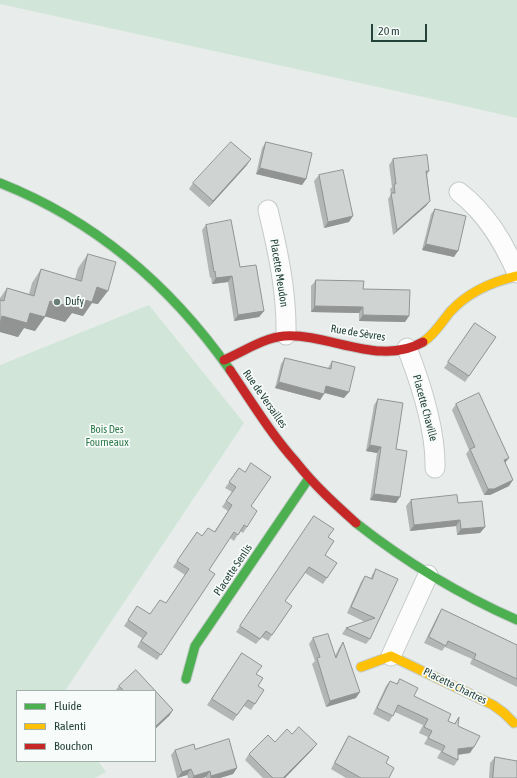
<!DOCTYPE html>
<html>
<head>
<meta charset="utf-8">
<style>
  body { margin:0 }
  #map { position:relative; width:517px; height:778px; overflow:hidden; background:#e8edeb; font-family:"Asap Condensed",sans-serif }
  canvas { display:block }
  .legend { position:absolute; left:16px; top:690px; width:140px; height:72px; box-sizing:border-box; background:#f7fbf9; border:1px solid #a3b1ad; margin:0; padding:5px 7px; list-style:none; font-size:12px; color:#24423a }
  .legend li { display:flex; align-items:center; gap:8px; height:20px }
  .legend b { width:20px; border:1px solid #a3b1ad }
  .scale { position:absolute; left:371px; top:24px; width:56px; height:18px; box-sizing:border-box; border:2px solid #24423a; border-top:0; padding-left:5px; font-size:12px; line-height:14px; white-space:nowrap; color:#24423a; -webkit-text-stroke:3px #f7fbf9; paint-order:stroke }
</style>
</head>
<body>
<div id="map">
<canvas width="517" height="778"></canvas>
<ul class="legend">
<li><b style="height:5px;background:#4caf50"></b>Fluide</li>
<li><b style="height:5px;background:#ffc107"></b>Ralenti</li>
<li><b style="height:5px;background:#c62828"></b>Bouchon</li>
</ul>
<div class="scale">20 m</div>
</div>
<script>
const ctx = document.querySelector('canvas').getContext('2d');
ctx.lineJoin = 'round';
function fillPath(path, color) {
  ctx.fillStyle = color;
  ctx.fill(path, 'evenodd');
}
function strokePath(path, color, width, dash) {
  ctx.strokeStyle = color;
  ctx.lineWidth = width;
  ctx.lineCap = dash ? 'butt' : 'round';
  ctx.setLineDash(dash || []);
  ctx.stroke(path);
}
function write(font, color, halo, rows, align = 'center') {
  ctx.font = font + ' "Asap Condensed",sans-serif';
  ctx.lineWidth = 3.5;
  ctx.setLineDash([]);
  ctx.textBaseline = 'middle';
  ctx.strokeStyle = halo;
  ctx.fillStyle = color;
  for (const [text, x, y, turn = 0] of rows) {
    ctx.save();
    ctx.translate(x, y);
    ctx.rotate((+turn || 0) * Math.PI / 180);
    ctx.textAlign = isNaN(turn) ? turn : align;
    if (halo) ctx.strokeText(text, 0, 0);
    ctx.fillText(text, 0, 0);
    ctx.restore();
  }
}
const green = new Path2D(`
  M0,0H517V118L460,105L0,4Z
  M149,305L244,423L65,691H17V761H98L106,772L95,778H0V365Z`);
const street = new Path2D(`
  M459,192C486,213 503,241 517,273
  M268,210C278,251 287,293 286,335
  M407,348C421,384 436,429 435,468
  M391,656L428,575`);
const fast = new Path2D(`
  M0,183C96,221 171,286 230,370
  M356,523C407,563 458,594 517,620
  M186,679L195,646L309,478`);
const slow = new Path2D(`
  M423,342C435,334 441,323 450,312C468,292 491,282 517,276
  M361,667L391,656L493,705L504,713L514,723`);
const jam = new Path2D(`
  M224,360C243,352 263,338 284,336C330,333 379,367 423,342
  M230,370C251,401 271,434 296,462C314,485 335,504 356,523`);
const wall = new Path2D(`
  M266,142L306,179L302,185L256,174L262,148Z
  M393,159L429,171L427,175L430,201L426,206L393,235L388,199L391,194L390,189L392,187L389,165Z
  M247,165L209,207L189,189L193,183Z
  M319,175L349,222L324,228L314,181Z
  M435,209L454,257L422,250L431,214Z
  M206,225L240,267L264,311L259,317L234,321L228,282L212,284L211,277L210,278L202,230Z
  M88,254L98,304L92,303L83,316L72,313L65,322L45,316L35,331L24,328L18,337L0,332V298L7,288L29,294L32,283L41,269L75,279L78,268Z
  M316,280L363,289L409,316L405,322L359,321V313L311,312V286Z
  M475,323L496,337L465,382L444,368Z
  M285,358L328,368L332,361L344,398L324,393L320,400L275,388L281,364Z
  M378,399L396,449V503L370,500L377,453L366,451L374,405Z
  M456,404L505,463L509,486L490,495H484L466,454L469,450L452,410Z
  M239,468L251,506L247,527L243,533L240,531L234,541L230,538L209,570L215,574L157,660L137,647L142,638L124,626L137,606L150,614L166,603L185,575L173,567L197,532L202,536L214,532L228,511L222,507L232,492L225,488Z
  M411,500L458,503L485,527L480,533L457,535L456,526L410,531L406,506Z
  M314,516L328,537L325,555L337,563L323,584L305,573L285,601L292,606L268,641L262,637L256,644L236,632Z
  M376,569L398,579L370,639L366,644L342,634L346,628L365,622L347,613L361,582L365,576L371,578L372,575Z
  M442,609L517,645V687L470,664L472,659L445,647L442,651L424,643L438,615Z
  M313,638L335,656L339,648L343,642L356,698L326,707L312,664L315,661L309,644Z
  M242,653L256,674L258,686L264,690L251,710L244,706L233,721L207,705Z
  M136,670L173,710L169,716L155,729V691H115L119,686Z
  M400,679L414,696L448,721L454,724L459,717L458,726L470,753L458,755V760L454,766L437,758L441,751L424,744L428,737L419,733L423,725L395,712L389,722L373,714L386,686L390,681L396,684Z
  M292,734L317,744L312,750L285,778H263L245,760L249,754Z
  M349,736L389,778H346L331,769L345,742Z
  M195,749L237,768L233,774L220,778H206V777L202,778H188L187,775L177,778L171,755L175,750Z
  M495,757L517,778H489L490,763Z`);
const shadedWall = new Path2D(`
  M251,159L247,165L209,207L213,201Z
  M260,168L306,179L302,185L256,174Z
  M430,201L426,206L393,235L397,230Z
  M353,216L349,222L324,228L328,222Z
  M426,244L458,251L454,257L422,250Z
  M232,276L228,282L212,284L216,278Z
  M97,287L108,291L98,304L92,303L83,316L72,313L65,322L40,315L50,301L78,298Z
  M315,306L363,307L359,313L311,312Z
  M264,311L259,317L234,321L238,315Z
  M30,313L45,317L35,331L24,328L18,337L0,332V319L2,316Z
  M363,315L409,316L405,322L359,321Z
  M279,382L324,394L320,400L275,388Z
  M326,386L349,392L344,398L322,392Z
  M370,445L381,447L377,453L366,451Z
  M509,458L505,463L504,460Z
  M513,480L509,486L490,495H484L488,489Z
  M374,494L400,497L396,503L370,500Z
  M460,520L456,526L410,531L414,525Z
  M485,527L480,533L457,535L461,529Z
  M360,692L356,698L326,707L330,701Z
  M173,710L169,716L155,729V727Z
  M317,744L312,750L285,778H283Z
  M474,747L470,753L454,755L458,749Z
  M237,768L233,774L220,778H210L211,776Z
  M191,769L187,775L177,778L182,772Z
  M210,771L206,777L202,778H192L194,776Z`);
const building = new Path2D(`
  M231,142L251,159L213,201L193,183Z
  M266,142L312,153L306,179L260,168Z
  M427,155L429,171H426L430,201L397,230L391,193H395L394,184H396L393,159Z
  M343,170L353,216L328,222L319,175Z
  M435,209L466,216L458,251L426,244Z
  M231,220L240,267L256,265L264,311L238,315L232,276L216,278L215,271L214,272L206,225Z
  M88,254L116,262L108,291L97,287L92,302L78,298L75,308L50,301L45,317L30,313L27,323L2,316L0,324V300L4,301L7,288L34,296L41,269L81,281Z
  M316,280L364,281L363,289L410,290L409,316L363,315V307L315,306Z
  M475,323L496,337L469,376L448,362Z
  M285,358L331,369L332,361L355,367L349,392L326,386L324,394L279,382Z
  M479,393L509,458L504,460L513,480L494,489H488L470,449L475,447L456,404Z
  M378,399L403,403L396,449L407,451L400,497L374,494L381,447L370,445Z
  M251,463L271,477L251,506L257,511L247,527L244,525L238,535L234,532L209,570L215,574L161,655L141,641L147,633L128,620L137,606L150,614L160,600L166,603L189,569L177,561L197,532L202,536L208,528L215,532L232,505L226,501L236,487L229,482L239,468L245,472Z
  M457,495L458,503L482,501L485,527L461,529L460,520L414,525L411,500Z
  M314,516L334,529L328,537L334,541L325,555L337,563L327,578L309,567L285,601L292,606L272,635L266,631L260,639L240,626Z
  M376,569L398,579L370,639L346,628L375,618L351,607L365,576L372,579Z
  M442,609L517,645V679L474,659L476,654L448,641L446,646L429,637Z
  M328,634L336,658L343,642L360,692L330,701L317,658L320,657L313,638Z
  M242,653L262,666L256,674L263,678L258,686L264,690L255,704L248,700L237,715L212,699Z
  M136,670L173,710L155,727V691H124L119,686Z
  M400,679L418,688L414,696L451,714L448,721L455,724L459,717L458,726L480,736L474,747L458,749V760L442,752L445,746L428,738L432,731L424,727L428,719L398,705L393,716L377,708L390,681L397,684Z
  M299,727L317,744L283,778H273L249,754L268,735L275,742L287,729L292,734Z
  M349,736L389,757L386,763L394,768L389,778H361L335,763Z
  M229,739L237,768L211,776L210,771L194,776L191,769L182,772L175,750L194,744L195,749Z
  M495,757L517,761V778H493Z`);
const markers = [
  [57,302,4,"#697e78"]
];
const streetNames = [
  ["Placette Meudon",279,273,81],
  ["Rue de Sèvres",358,333,9],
  ["Rue de Versailles",265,399,55],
  ["Placette Chaville",425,408,75],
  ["Placette Senlis",233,570,-56],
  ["Placette Chartres",455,686,26]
];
const poiNames = [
  ["Dufy",65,302]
];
const parkNames = [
  ["Bois Des",107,430],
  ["Fourneaux",107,443]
];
fillPath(green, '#d1e6d8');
strokePath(street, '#c5cac8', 21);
strokePath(fast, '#c3cbc8', 11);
strokePath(slow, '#c3cbc8', 11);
strokePath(jam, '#c3cbc8', 11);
strokePath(street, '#fcfcfc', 19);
strokePath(fast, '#4caf50', 9);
strokePath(slow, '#ffc107', 9);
strokePath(jam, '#c62828', 9);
fillPath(wall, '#b2b6b5');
fillPath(shadedWall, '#919493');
fillPath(building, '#cfd4d2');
strokePath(building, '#919493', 1);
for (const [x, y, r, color] of markers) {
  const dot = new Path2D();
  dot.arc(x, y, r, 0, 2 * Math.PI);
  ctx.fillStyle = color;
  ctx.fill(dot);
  strokePath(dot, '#f7fbf9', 1.5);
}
write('11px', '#24423a', '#f7fbf9', streetNames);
write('11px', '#24423a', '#f7fbf9', poiNames, 'left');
write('11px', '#2d7a4b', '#f7fbf9', parkNames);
</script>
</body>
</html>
